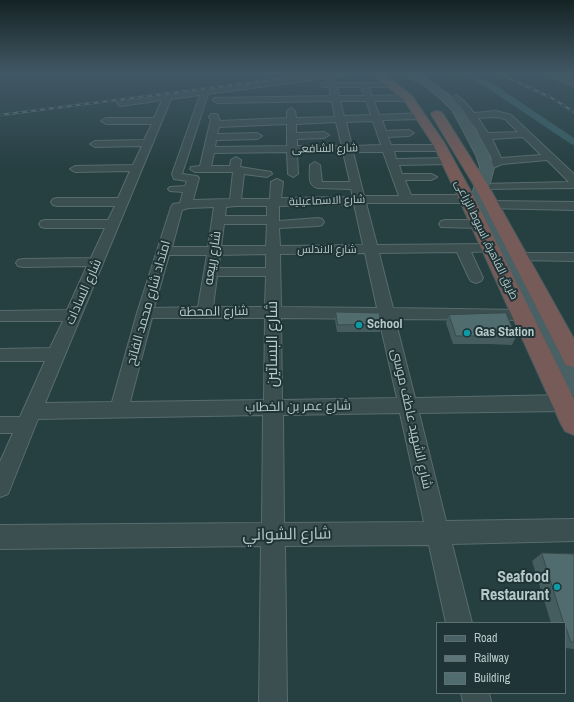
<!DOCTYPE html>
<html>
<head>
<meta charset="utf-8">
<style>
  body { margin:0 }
  #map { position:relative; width:574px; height:702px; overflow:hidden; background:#263f41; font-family:"Archivo Narrow",sans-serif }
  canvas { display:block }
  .legend { position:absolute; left:436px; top:622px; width:130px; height:72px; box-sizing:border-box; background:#1f3436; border:1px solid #5c7072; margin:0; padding:5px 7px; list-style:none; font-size:12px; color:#b7c9cb }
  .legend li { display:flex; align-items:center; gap:8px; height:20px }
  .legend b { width:20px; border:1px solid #5c7072 }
</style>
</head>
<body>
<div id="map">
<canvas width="574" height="702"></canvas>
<ul class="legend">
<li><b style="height:5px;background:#496064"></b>Road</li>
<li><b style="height:5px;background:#5d7578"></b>Railway</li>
<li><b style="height:11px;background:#516c6e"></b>Building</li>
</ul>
</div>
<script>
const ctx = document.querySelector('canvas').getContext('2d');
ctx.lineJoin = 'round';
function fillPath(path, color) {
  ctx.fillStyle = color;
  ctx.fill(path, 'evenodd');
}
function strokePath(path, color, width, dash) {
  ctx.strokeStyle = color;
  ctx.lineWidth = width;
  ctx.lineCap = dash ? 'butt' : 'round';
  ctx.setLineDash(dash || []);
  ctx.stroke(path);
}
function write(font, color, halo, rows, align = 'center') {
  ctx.font = font + ' "Archivo Narrow",Cairo,sans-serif';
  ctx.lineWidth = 4;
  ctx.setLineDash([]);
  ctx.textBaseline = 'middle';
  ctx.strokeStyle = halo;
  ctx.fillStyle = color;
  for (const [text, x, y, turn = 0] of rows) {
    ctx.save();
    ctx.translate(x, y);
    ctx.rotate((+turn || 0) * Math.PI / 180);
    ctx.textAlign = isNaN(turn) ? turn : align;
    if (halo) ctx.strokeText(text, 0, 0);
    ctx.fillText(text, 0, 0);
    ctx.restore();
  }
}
const canal = new Path2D(`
  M455,73H466L489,81L574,138V145L571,144L483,85Z`);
const street = new Path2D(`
  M329,73H351L347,75L334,77L336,83H393L397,85L393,87H369L372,96L408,95L412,98L408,101H374L379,115L422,113L426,116L422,119L382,120L386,131L409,130L414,133L409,136L388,137L391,145H441L446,148L441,151H394L396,159L448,158L453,161L448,164L399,165L402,174H431L437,177L431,180H405L411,195H467L471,196L473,199L471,202L467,203H366L377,245L490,244L495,245L497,248L495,251L471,252L483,278L481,281L476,283L471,281L469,278L457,252L379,253L393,308L522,310L528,311L530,315L528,319L522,320L395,319L415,398L564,395L571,398L573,403L571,408L564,411L419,413L446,521L574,519V541L452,544L472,623H446L429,545L285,546L287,702H259L261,546L0,549V525L262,523L263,415L38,419L8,494L0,497V462L13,433H0V417H20L45,361H0V349L50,348L63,321H0V311L67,310L87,266L23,267L18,266L16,263L18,260L23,259L91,258L105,228H45L41,227L39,224L41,221L45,220H108L115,206H57L53,205L51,202L53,199L57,198H118L130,171L75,172L70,169L75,166L133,165L142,146L95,147L90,144L95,141L144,140L152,124H106L101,121L106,118H154L162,100L121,106L118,105L117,103L118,101ZM327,78L328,83H322L321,85L322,87H329L331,96L214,98L213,100L217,103L332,101L335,117L296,118L295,111L291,108L287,111V118L220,121L217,114H211L209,117L211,119L200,166L191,167L190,169L195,172H233L230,199L193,200L199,178L197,176L182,174L208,94ZM337,87H361L364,96H339ZM200,95L172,174L174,179L187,181L185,186L170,187L168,189L170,191L183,192L180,203L173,204L171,207L137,313L112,402L45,403L171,99ZM340,101H366L371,115L344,116ZM373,121L381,145L352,146L346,122ZM336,122L342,146H297V139L324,138L329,135L324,132L296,133V124ZM287,124V146L215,147L216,140L257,139L262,136L257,133L217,134L219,127ZM287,152L288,174L293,177L298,174L297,152H343L350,182H322L320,165L315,162L310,165C310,174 307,186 318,188L351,189L353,197L281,198L283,182L277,179L271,182L270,199H241L244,174L267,177L272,174L271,172L240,167L241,160L236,157L231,160L230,166H211L214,153ZM353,152H383L399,196H364ZM354,204L363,245L280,246L279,228L318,226L322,225L324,222L322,219L318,218L279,221V206ZM236,206H267V216H225L226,207ZM214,207L208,247H172L182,210L189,208ZM224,224H267L266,246H221ZM365,253L377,308L281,307L280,254ZM266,254V268H219L220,255ZM169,255H207L198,307L154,308ZM217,276H266L265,307H213ZM152,318H265L264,400L130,402ZM281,318L379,319L397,398L282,400ZM400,413L424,522L284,523L283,415Z
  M456,95L464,101L474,113L496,111L511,115L574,174V188L478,189L476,187L478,185L482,184L569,182L547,160L502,164L491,169H483L482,167L483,165L492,161L491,157L476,129L452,98ZM496,117L505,119L518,132L488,133L478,118ZM523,137L541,155L501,158L492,139Z
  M491,201L574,202V210L487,208L485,205L487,202Z
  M445,220H479L483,221L485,224L483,227L479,228L441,227L439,224L441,221Z
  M520,253H574V261L515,260L513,257L515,254Z
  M461,693H489L491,702H463Z`);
const secondary = new Path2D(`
  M403,73H416L432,82L450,96L463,109L485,147L494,167L488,191L489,200L574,363V394L566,391L562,385L473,200V191L480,167L476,155L463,130L452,110L442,100L425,86Z
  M545,73H558L574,79V86L547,75Z`);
const highway = new Path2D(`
  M372,73H383L412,96L445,144L475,199L574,399V435L565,431L561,424L459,199L433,144L404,100Z
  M437,111L441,112L443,114L489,187L574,339V367L566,365L475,187L431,114L433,112Z`);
const rail = new Path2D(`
  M497,73L550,97L574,112
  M0,115L256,82L312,73`);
const wall = new Path2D(`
  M336,312L382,324L380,332H337L335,320Z
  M449,315L516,337L512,345L489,344H453L446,323Z
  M542,553L574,554V649L565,648V623H551L532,561Z`);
const building = new Path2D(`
  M336,312L379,313L382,324L338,325Z
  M506,313L516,337L493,336H456L449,315Z
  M542,553L574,554V642H571L565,625V623H564Z`);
const markers = [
  [359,325,4,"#0f9aa8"],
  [467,333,4,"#0f9aa8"],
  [557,587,4,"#0f9aa8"]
];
const farStreetnames = [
  ["شارع الشافعى",325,149,-1],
  ["شارع الاسماعيلية",327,201,-2],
  ["طريق القاهرة, اسيوط الزراعى",486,240,64],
  ["شارع الاندلس",327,250]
];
const streetNames = [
  ["شارع ربيعه",213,258,-81],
  ["شارع السادات",84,292,-66],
  ["امتداد شارع محمد الفاتح",149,303,-74],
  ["شارع المحطة",214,312,-1],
  ["شارع عمر بن الخطاب",298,407,-1],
  ["شارع الشهيد عاطف موسى",411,419,77]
];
const poiNames = [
  ["School",367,325],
  ["Gas Station",475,333]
];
const nearStreetnames = [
  ["شارع البساتين",273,344,-90],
  ["شارع الشواني",287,535,-1]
];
const nearPoinames = [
  ["Seafood",549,578],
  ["Restaurant",549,596]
];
fillPath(canal, '#376064');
strokePath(street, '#586c6e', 2);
strokePath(secondary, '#586c6e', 2);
strokePath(highway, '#485c5e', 2);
fillPath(street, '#3b4f51');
fillPath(secondary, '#496064');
fillPath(highway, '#775b58');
strokePath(rail, '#5d7578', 2.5);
strokePath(rail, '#1f3436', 1.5, [4.5]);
fillPath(wall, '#465d5f');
fillPath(building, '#516c6e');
strokePath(building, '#394c4d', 1);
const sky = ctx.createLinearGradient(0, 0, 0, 171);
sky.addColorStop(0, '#152324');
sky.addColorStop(0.43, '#415865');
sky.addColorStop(1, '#41586500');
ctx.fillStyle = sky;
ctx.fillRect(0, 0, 574, 171);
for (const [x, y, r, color] of markers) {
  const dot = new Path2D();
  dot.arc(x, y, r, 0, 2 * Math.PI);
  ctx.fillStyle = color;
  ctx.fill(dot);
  strokePath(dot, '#1f3436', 1.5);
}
write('11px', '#b7c9cb', '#1f3436', farStreetnames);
write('13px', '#b7c9cb', '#1f3436', streetNames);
write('bold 13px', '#b7c9cb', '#1f3436', poiNames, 'left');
write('16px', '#b7c9cb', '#1f3436', nearStreetnames);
write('bold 16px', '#b7c9cb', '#1f3436', nearPoinames, 'right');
</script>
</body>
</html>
